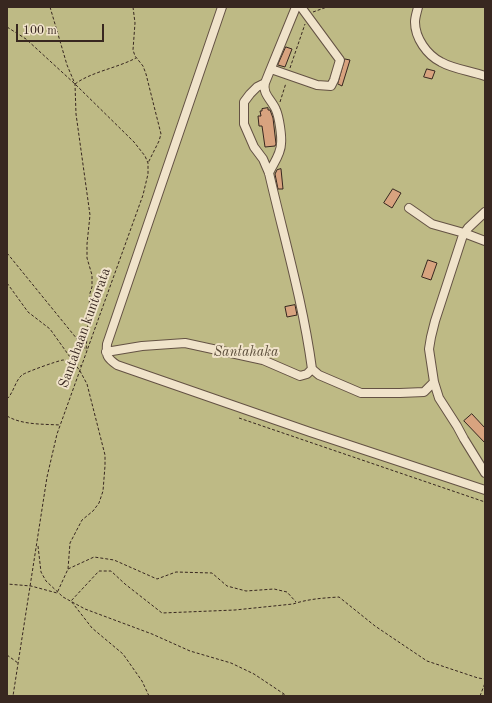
<!DOCTYPE html>
<html>
<head>
<meta charset="utf-8">
<style>
  body { margin:0 }
  #map { position:relative; width:492px; height:703px; overflow:hidden; background:#e8d4ae; font-family:"Old Standard TT",serif }
  canvas { display:block }
  .frame { position:absolute; inset:0; border:8px solid #382720; pointer-events:none }
  .scale { position:absolute; left:16px; top:24px; width:88px; height:18px; box-sizing:border-box; border:2px solid #382720; border-top:0; padding-left:5px; font-size:12px; line-height:14px; white-space:nowrap; color:#382720; -webkit-text-stroke:3px #f0e3ca; paint-order:stroke }
</style>
</head>
<body>
<div id="map">
<canvas width="492" height="703"></canvas>
<div class="frame"></div>
<div class="scale">100 m</div>
</div>
<script>
const ctx = document.querySelector('canvas').getContext('2d');
ctx.lineJoin = 'round';
function fillPath(path, color) {
  ctx.fillStyle = color;
  ctx.fill(path, 'evenodd');
}
function strokePath(path, color, width, dash) {
  ctx.strokeStyle = color;
  ctx.lineWidth = width;
  ctx.lineCap = dash ? 'butt' : 'round';
  ctx.setLineDash(dash || []);
  ctx.stroke(path);
}
function write(font, color, halo, rows, align = 'center') {
  ctx.font = font + ' "Old Standard TT",serif';
  ctx.lineWidth = 4;
  ctx.setLineDash([]);
  ctx.textBaseline = 'middle';
  ctx.strokeStyle = halo;
  ctx.fillStyle = color;
  for (const [text, x, y, turn = 0] of rows) {
    ctx.save();
    ctx.translate(x, y);
    ctx.rotate((+turn || 0) * Math.PI / 180);
    ctx.textAlign = isNaN(turn) ? turn : align;
    if (halo) ctx.strokeText(text, 0, 0);
    ctx.fillText(text, 0, 0);
    ctx.restore();
  }
}
const green = new Path2D(`
  M7,7H485V696H7Z`);
const building = new Path2D(`
  M286,47L292,49L285,67L278,65Z
  M345,59L350,60L342,86L338,84Z
  M427,69L435,71L432,79L424,77Z
  M268,108V110H270L273,118L276,144L275,146L265,147L262,126H259L258,116H261L260,111H262V109Z
  M281,169L283,189H278L275,174L277,170Z
  M393,189L401,193L392,208L384,203Z
  M428,260L437,263L431,280L422,277Z
  M295,305L297,315L287,317L285,307Z
  M472,414L485,428V443L464,421Z`);
const path = new Path2D(`
  M50,7L67,65L75,84L76,114L90,215L87,244V258L92,275V287L90,293L86,351
  M133,7L135,23L133,50L135,56L143,66L146,74L161,134L159,141L148,163
  M313,12L327,7
  M7,27L26,39L75,84L134,142L145,156L148,163V174L143,195L57,434L47,477L13,696
  M290,68L305,24
  M75,84C91,72 117,68 136,58
  M280,102L286,83
  M7,253L86,350
  M7,283L28,312L50,329L80,371L87,384L105,455V466L103,491L99,503L93,511L82,520L70,543L68,569L57,593L31,586L7,584
  M7,399C14,392 15,381 22,375C26,372 57,361 63,360C69,360 76,364 81,366
  M7,416C22,425 43,424 60,425
  M239,418L485,502
  M38,546L41,572L46,581L63,597L85,609L152,634L190,651L231,663L254,674L287,696
  M68,569L94,557L114,560L157,579L176,572L212,573L227,586L246,591L274,589L287,592L296,602
  M7,655L18,663
  M149,696L142,681L123,654L92,628L71,601L99,571H111L125,584L162,613L235,610L293,604C308,599 323,598 339,597L375,626L427,661L478,678L485,679
  M281,696L284,694V696
  M480,696L485,683`);
const minor = new Path2D(`
  M222,7L107,344C106,356 107,358 117,365L310,432L485,490
  M418,7C417,12 415,17 415,22C415,38 427,55 441,62C453,69 471,71 485,76
  M271,69L317,85L331,86L334,80L340,60L301,7
  M265,83C262,94 272,100 276,110C279,117 282,136 281,144C281,154 273,164 269,173
  M409,208L432,224L464,233L485,241
  M485,212L468,228L463,235L435,321L431,337L429,349L434,382L439,398L457,426L464,439L485,473
  M106,352L142,346L185,343L263,360L300,376L307,374L312,369C303,302 284,238 269,173L263,159L254,147L244,124V102L250,94L257,87L265,83L269,73L296,7
  M312,369L319,375L361,393H400L424,392L434,382`);
const streetNames = [
  ["Santahaan kuntorata",85,328,-70]
];
const parkNames = [
  ["Santahaka",246,352]
];
fillPath(green, '#beba85');
fillPath(building, '#d8a37f');
strokePath(building, '#382720', 1);
strokePath(minor, '#645244', 10);
strokePath(path, '#382720', 1, [3, 2]);
strokePath(minor, '#f0e3ca', 8);
write('14px', '#382720', '#f0e3ca', streetNames);
write('italic 14px', '#5a4c39', '#f0e3ca', parkNames);
</script>
</body>
</html>
